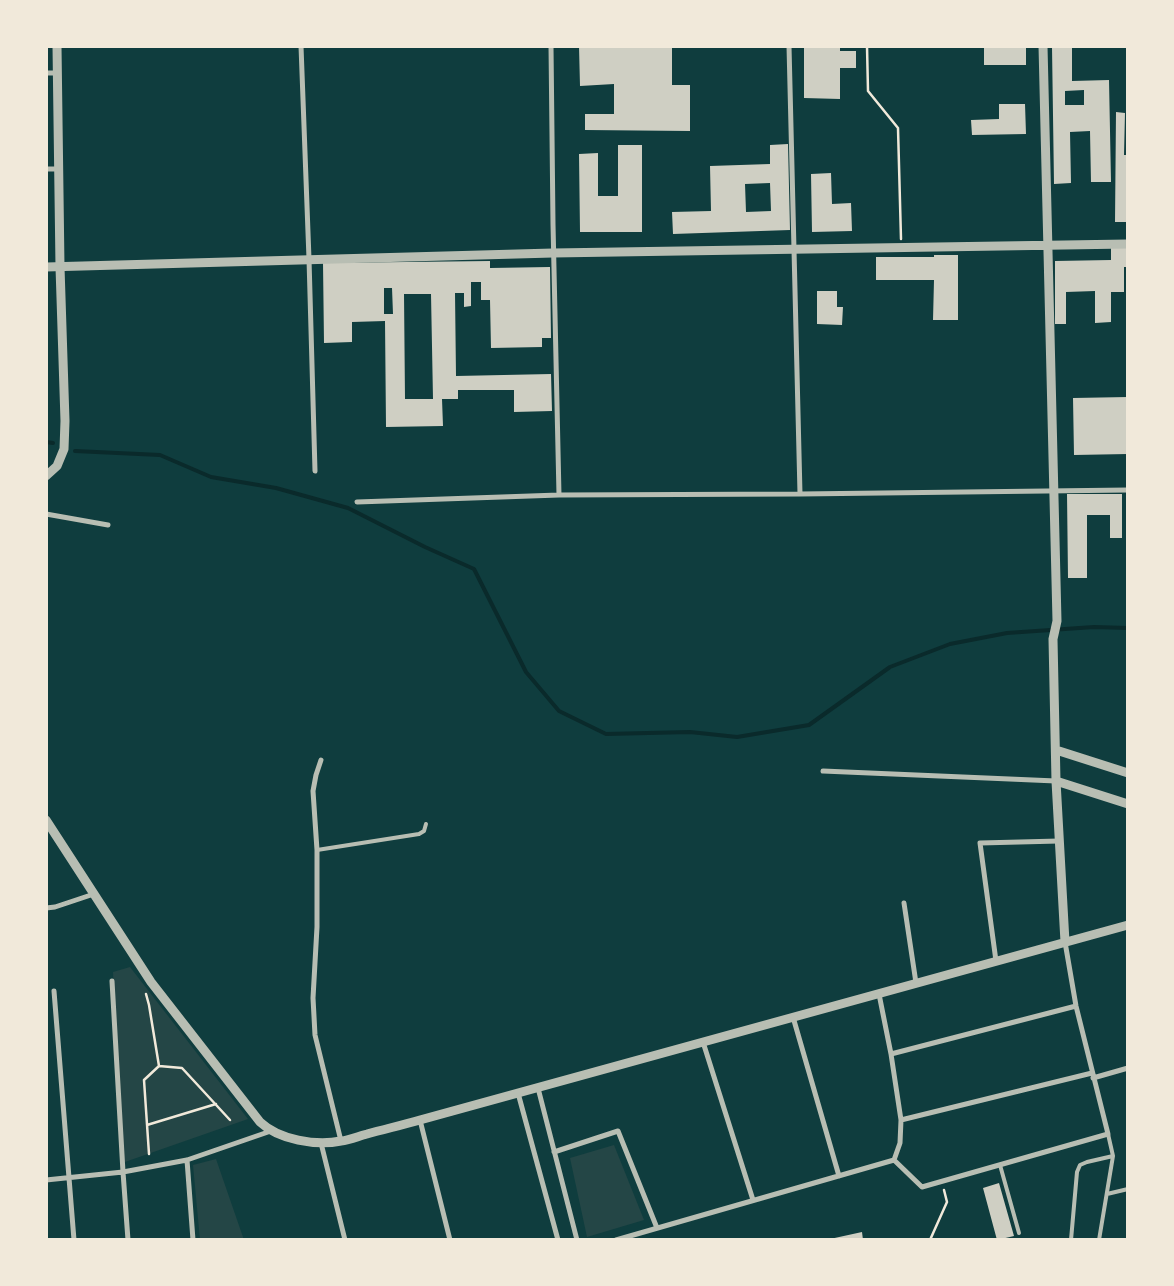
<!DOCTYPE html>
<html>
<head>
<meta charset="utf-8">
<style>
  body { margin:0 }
  #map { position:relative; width:1174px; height:1286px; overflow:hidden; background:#0f3d3e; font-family:Ubuntu,sans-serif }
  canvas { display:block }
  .frame { position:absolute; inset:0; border:48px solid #f1e9da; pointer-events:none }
</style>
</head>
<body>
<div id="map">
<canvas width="1174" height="1286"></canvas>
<div class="frame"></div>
</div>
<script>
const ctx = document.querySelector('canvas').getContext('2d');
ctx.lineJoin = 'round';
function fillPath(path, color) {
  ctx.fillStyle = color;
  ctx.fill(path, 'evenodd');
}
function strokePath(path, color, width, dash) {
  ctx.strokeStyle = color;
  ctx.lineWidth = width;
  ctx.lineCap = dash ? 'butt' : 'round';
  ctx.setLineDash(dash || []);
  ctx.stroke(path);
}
const green = new Path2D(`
  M130,967L248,1119L122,1163L113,972Z
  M614,1145L644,1220L587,1237L570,1158Z
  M216,1159L244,1240H200L193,1165Z`);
const stream = new Path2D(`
  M46,442L53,443
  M75,451L160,455L211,477L276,488L348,508L425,547L474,569L526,672L559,711L606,734L690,732L737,737L809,725L890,667L950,644L1007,633L1094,627L1128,628`);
const building = new Path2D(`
  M579,46H672V85H690V131L585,130V114H614V84L580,86Z
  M804,46H840V51H856V68H840V99L804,98Z
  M984,46H1026V65H984Z
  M1052,47H1072V81L1109,80L1111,182H1091L1090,131L1070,132L1071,183L1054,184ZM1084,90V105H1065V91Z
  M999,104H1025L1026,134L972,135L971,120L999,119Z
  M1116,112L1125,113L1124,155H1128V222H1115Z
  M788,144L790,230L673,234L672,212L711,211L710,166L770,164V145ZM770,183L771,211L746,212L745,184Z
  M618,145H642V232H580L579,154L598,153V196H618Z
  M831,173L832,204L851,203L852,231L812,232L811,174Z
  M1111,248H1128V267H1124V292H1111V322L1095,323V291L1066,292V324H1055V261L1111,260Z
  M934,255H958V320H933L934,280H876V257H934Z
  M490,261V268L550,267L551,338H542V347L491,348L490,300H481V282H471V306L464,307V293H455L456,376L551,374L552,411L514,412V390H458V399H442L443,426L386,427L385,321L352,322V342L324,343L323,263ZM384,288H392L393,314H384ZM404,294H431L433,399H405Z
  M817,291H837V307H843L842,325L817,324Z
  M1128,397V454L1074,455L1073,398Z
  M1067,494H1122V538H1110V515H1087V578H1068Z
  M999,1183L1014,1236L997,1240L983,1188Z
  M862,1232L863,1240H830V1239Z`);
const path = new Path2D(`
  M867,46L868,91L898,128L901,239
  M146,994L149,1005L159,1066L144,1080L149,1154
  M159,1066L182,1068L230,1120
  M147,1125L216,1104
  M930,1240L947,1202L944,1190`);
const service = new Path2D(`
  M317,850L419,834L424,831L426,824
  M1000,1165L1019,1233
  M1107,1194L1128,1189
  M1071,1240L1077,1172L1080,1165L1087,1162L1113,1156
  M1099,1240L1113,1156L1108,1134`);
const minor = new Path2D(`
  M301,46L309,259L315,471
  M551,46L553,224L559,495
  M789,46L800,494
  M46,73H58
  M46,169H59
  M357,502L559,495L800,494L1128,490
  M46,514L108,525
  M321,760L316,775L313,791L317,850V927L313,998L315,1035L341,1141
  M823,771L1056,781
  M904,903L916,983
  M46,908L55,907L94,894
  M996,961L980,843L1059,841
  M112,981L123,1172L128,1240
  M54,991L74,1240
  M879,994L891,1054L901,1120L900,1143L894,1160L922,1187L1108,1134L1076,1006L1065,942
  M793,1017L839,1176
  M703,1042L753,1200
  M891,1054L1076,1006
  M1093,1078L1128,1068
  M538,1088L577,1240
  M518,1093L558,1240
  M420,1120L450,1240
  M901,1120L1092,1073
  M321,1143L345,1240
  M554,1152L618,1131L657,1228
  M187,1160L193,1240
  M46,1180L123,1172L187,1160L271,1131
  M616,1240L894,1160`);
const tertiary = new Path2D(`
  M1043,46L1057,621L1053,639L1056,781L1065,942
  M46,267L553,253L1128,244
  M46,476L57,466L64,449L65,421L60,267L57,46
  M1056,750L1128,773
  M1056,781L1128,804
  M46,820L151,982L260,1122C279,1140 316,1146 341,1141C350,1140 359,1136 367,1134C385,1129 403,1125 420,1120L1128,925`);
fillPath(green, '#244646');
strokePath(stream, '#0a2a2b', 4);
fillPath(building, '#cfcfc3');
strokePath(path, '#f1e9da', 2.5);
strokePath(service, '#b8beb3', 4);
strokePath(minor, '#b8beb3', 5);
strokePath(tertiary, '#b8beb3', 9);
</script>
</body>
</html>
